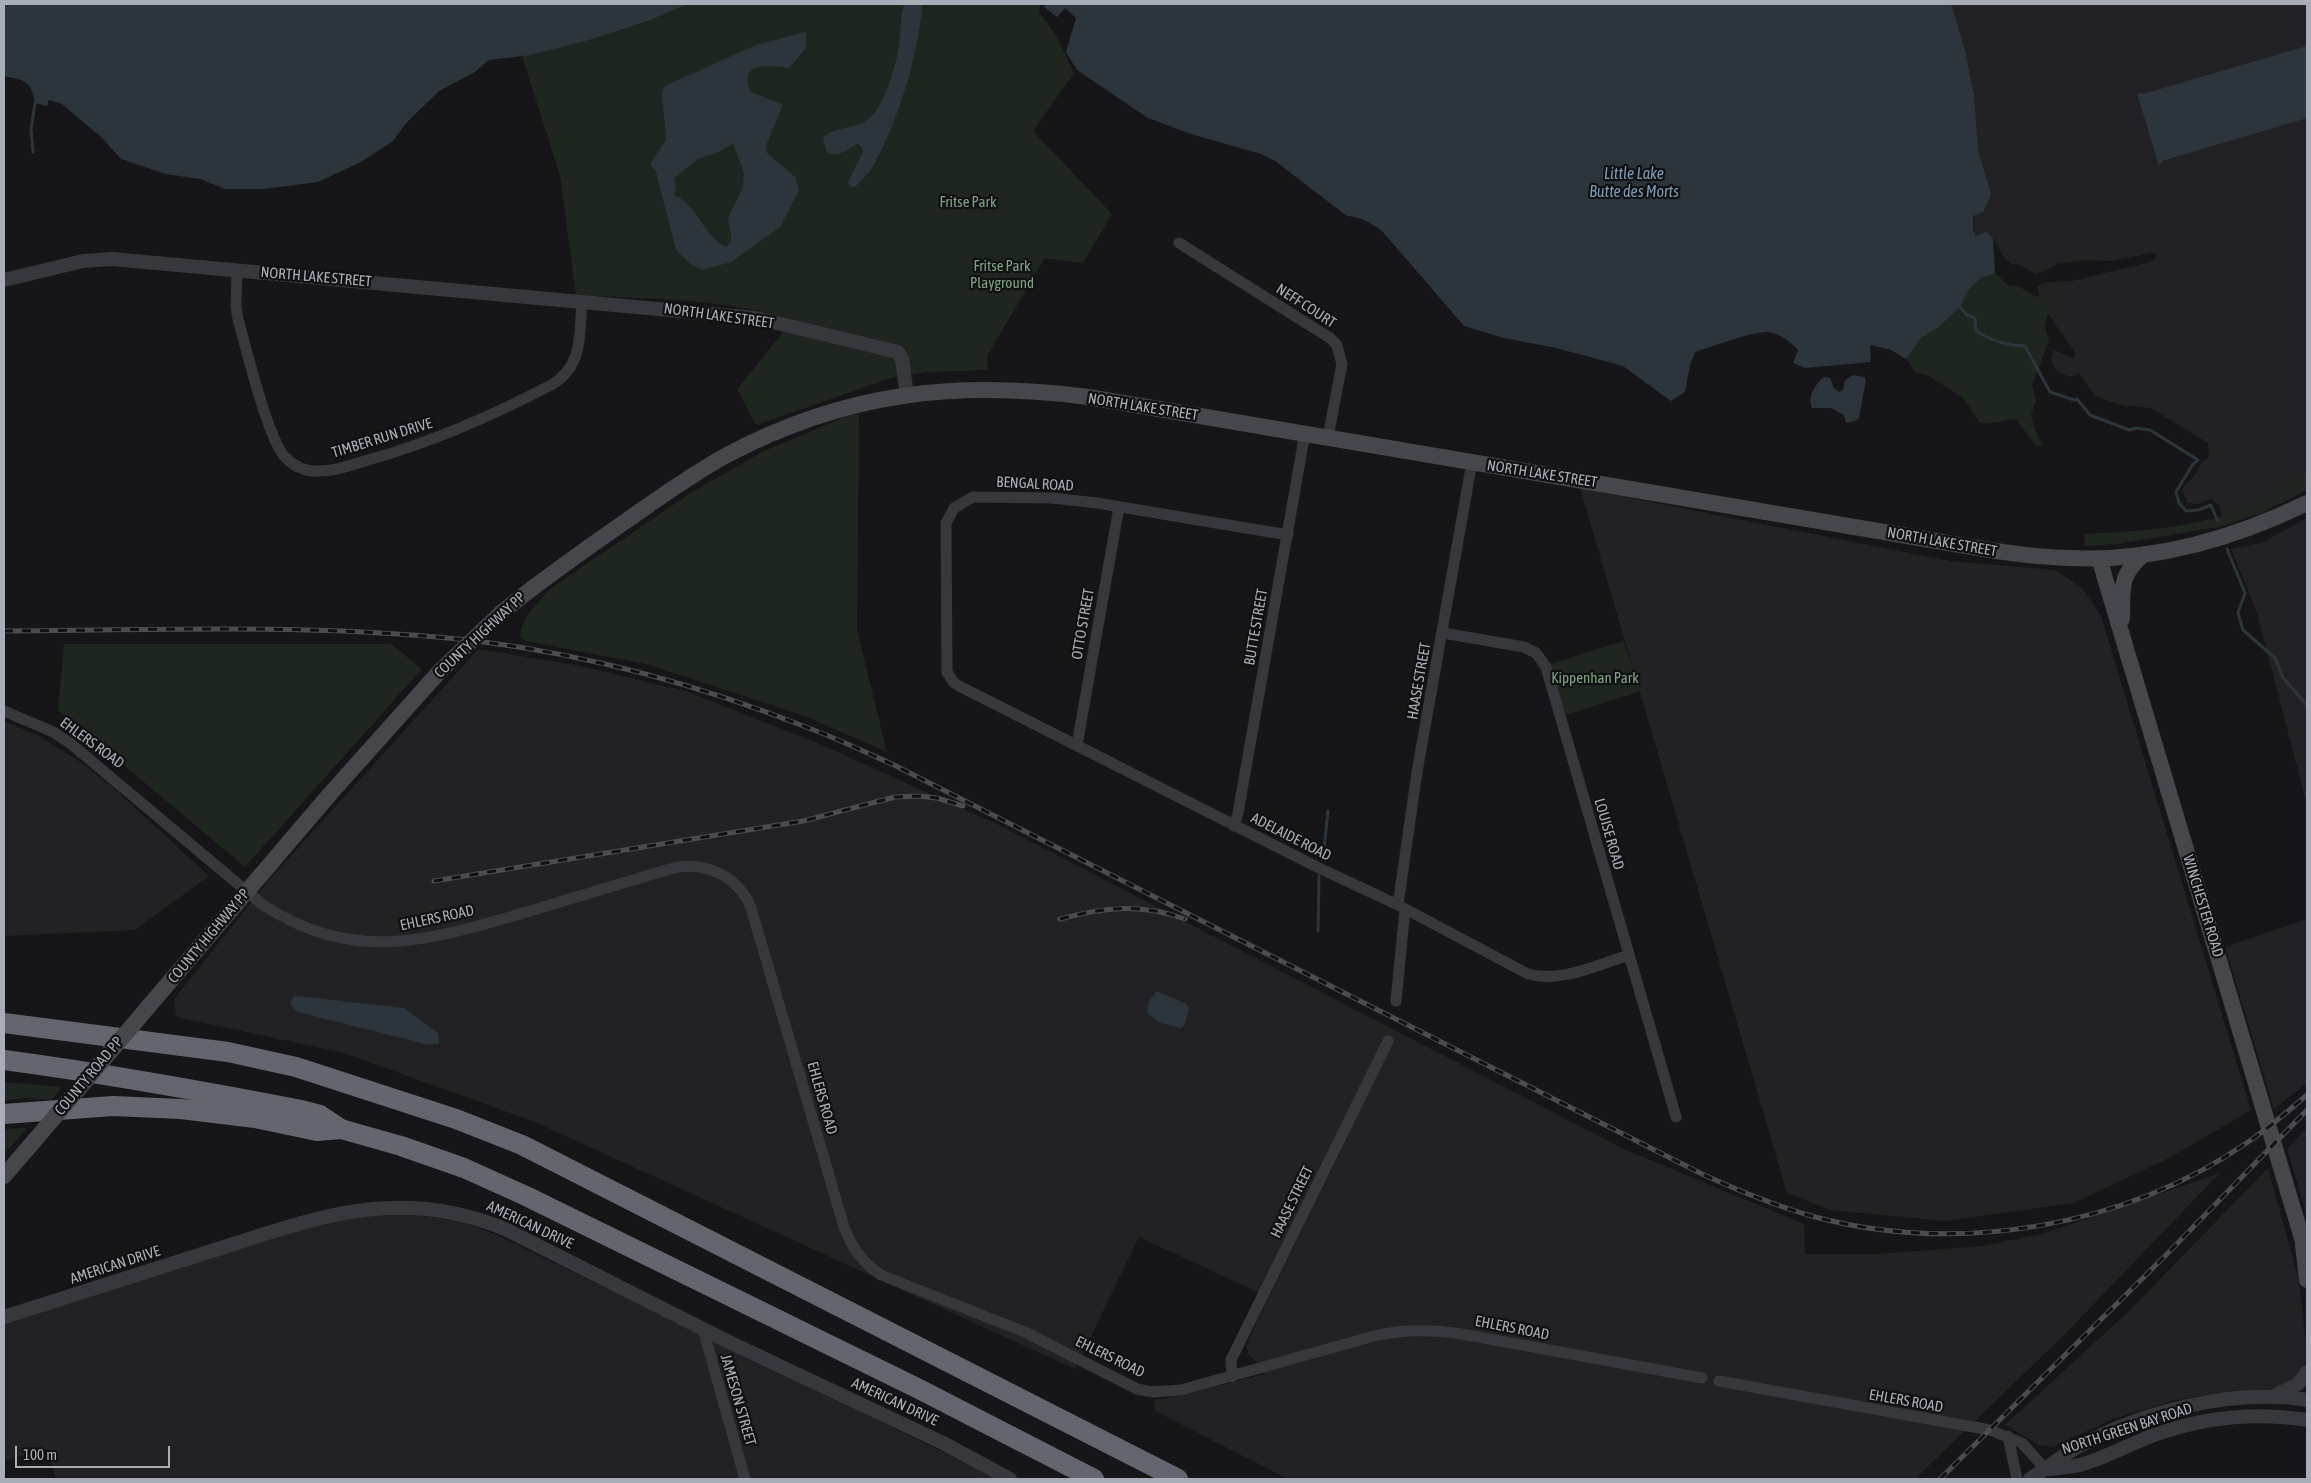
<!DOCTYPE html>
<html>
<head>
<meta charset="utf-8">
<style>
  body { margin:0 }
  #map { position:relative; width:2311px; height:1483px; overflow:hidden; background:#161618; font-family:"Asap Condensed",sans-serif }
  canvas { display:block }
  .frame { position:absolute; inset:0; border:5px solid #a8adb8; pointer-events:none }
  .scale { position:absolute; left:15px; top:1446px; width:155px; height:22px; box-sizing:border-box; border:2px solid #a8adb8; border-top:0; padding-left:6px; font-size:15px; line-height:18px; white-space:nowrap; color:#a8adb8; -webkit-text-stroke:4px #111113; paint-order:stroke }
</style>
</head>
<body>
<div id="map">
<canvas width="2311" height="1483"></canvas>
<div class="frame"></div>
<div class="scale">100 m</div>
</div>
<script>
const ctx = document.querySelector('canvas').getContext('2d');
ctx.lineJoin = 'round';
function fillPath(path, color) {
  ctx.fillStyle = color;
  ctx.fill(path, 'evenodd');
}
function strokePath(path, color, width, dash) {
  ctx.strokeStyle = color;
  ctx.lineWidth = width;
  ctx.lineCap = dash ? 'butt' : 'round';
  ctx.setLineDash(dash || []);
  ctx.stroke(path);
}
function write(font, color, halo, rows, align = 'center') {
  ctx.font = font + ' "Asap Condensed",sans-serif';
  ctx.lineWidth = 4.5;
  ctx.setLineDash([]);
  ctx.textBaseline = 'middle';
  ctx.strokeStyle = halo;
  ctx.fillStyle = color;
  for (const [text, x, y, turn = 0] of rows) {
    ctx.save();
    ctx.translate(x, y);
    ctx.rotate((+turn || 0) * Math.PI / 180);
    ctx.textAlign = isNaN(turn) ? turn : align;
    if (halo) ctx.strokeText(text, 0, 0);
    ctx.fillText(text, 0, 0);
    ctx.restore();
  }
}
const built = new Path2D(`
  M1951,4H2307V490L2282,503L2222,526L2220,506L2211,499L2199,504L2187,503L2182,489L2194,476L2201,463L2209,457L2208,443L2151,408L2133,406L2127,407L2095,396L2079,373L2071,377L2057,372L2051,360L2054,350L2074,359L2075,353L2042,305L2037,287L2045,282L2072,281L2146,263L2155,260L2156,254L2152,253L2111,261L2086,260L2057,264L2045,271L2036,274L2021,265L2011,264L2003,256L1993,238L1976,236L1973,230L1975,211Z
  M1580,488L1950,561L2055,570L2082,588L2101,616L2251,1110L2171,1157L2074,1203L1945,1221L1830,1210L1787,1193Z
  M2307,518V805L2257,613L2231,549L2261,543Z
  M478,649L576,665L686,691L820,744L999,825L1624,1149L1804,1224L1805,1254H1877L1982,1246L2046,1233L2220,1173L2064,1335L1915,1479H1288L1155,1411L1154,1400L1176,1397L1265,1374L1256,1361L1249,1355L1246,1346L1268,1297L1139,1237L1075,1369L535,1122L344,1053L176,1017L174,999L268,881Z
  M4,721L39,736L82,763L118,792L209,876L135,930L4,936Z
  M2307,919V1083L2274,1109L2225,947Z
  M2307,1128V1216L2287,1149Z
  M2268,1168L2299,1281L2307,1355L2303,1368L2298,1375L2278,1388L2205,1395L2172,1401L2113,1419L2053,1447L2039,1445L2005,1425L2129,1311Z
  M404,1213L463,1222L497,1235L970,1465L995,1479H56L47,1449L4,1461V1324L336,1218Z`);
const green = new Path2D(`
  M688,4H1040L1039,12L1056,35L1074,73L1033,131L1112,214L1083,263L1045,258L987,356L988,370L927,372L891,378L756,425L737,389L793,320C724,298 648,299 576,295L560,176L522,56L589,40L648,21Z
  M1995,273L2008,285L2020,287L2036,297L2053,292L2045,327L2049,341L2032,385L2036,401L2031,415L2035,430L2043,445L2036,446L2016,419C2004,420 1993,424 1980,423L1963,398L1927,375L1916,373L1906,359L1921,338L1939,327L1960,307L1970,288L1981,278Z
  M859,414L857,630L887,752L805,716L646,664L525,641L520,636C521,617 541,599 554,586L689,494L764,451L847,416Z
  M2307,472V483L2265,512L2219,527L2117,544L2085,546L2084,534C2141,532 2211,526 2262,501C2278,493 2292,482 2307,472Z
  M1623,641L1641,691L1566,715L1550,664Z
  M64,644H391L422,669L245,867L58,710Z
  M4,1082L62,1087L52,1100L23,1098L4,1101Z
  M28,1128L4,1154V1129Z`);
const water = new Path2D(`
  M4,4H688L648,21L589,40L531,55L489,60L475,72L439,91L406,123L393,141L361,162L318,182L264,189H225L200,179L166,174L121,159L101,137L62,104L49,100L47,106L35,103C32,81 24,80 4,76Z
  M904,4H925L922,6C918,57 898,121 873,166C869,173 862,180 856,186L850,187L848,182L863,152L861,146L857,144C847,150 839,157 827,153L823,138C833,126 857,130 871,117C885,103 896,65 899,46C901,32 900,18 904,4Z
  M1047,4H1951L1965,50L1974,96L1978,151L1991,194L1983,212L1973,216V230L1976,236L1986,232L1993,238L1995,273L1981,278L1970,288L1960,307L1939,327L1921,338L1906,359L1891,350L1870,345L1871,362L1805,368L1793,363L1798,350C1791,342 1779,333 1768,332C1753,331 1711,347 1695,352L1690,365L1685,392L1671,401L1623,366L1556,348L1504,338L1464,326L1383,232C1371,223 1362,217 1347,216L1275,161L1261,154L1191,134L1148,118L1077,70L1066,52L1076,18L1065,8L1057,17L1044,7Z
  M806,32V48L789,68C769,65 737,61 751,92L783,105L767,143L766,152L796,178L799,191L780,227L731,262L702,270L691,264L676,250L656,172L650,164L666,140L662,93L665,86L756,45ZM733,143L744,173L743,187L728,218L731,233V242L726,247C702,235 698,205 674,195L676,187L674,178L698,159L719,152Z
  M2307,46V118L2162,161L2159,166L2137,93L2143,94Z
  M1853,375L1864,377L1866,380L1859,418L1855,421L1846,423L1844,415L1831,408H1812C1807,396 1816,384 1824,377L1830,378L1834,388L1839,392L1843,390L1845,380Z
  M1157,991L1186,1004L1189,1008L1185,1024L1181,1028L1161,1023L1147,1013L1149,1001Z
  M297,996L404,1008L438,1033L439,1043L429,1045L297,1012L290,1004L293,997Z`);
const stream = new Path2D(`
  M33,152L31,129L35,103
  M1960,307L1967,315L1975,318L1976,331C1992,341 2006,345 2025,346L2050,392L2074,400L2077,399L2090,415L2129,430L2136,428L2150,430L2198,460L2193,464L2176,492L2179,503L2186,511L2198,510L2211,505L2217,520
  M2227,549L2245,593L2238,613L2243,630L2275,658L2283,678L2307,705
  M1323,859L1328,811
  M1318,931L1319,876`);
const minor = new Path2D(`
  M1179,243L1330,338L1337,345L1342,364L1328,437
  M237,270L236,307L238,319C246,347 268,441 286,458C294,466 305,471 316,471C334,472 351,465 368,460C433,442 494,415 553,384C584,364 579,334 582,301
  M1288,535L1097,503L1052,498L973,497L954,508L946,523L947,672L954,683L961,687L1319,868L1398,905L1528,974C1561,983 1597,965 1629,955
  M1443,633L1524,647L1536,653L1546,667L1676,1117
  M4,711L51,731L70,743L263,905C356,965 430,940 527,912C575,897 624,883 673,868C706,861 738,876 751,908L844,1227C852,1248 862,1262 881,1275L1027,1333L1137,1389L1153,1392L1181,1390L1374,1336C1404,1329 1431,1329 1462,1334L1702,1378
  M1077,745L1119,507
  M1234,826L1238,813L1305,433
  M1398,905L1417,772L1472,462
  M1396,1001L1405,909
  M703,1329L745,1479
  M1232,1377L1231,1360L1388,1041
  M1719,1381L1990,1430L2022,1443L2046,1470
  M2008,1436L2017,1479`);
const tertiary = new Path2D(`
  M4,280L83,261L112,259L756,318L898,352L902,359L907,395
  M4,1317C69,1296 134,1276 199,1255C307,1221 393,1183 505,1229L727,1341L943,1443L1010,1479
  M2274,1396L2298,1384L2307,1372
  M2049,1469C2059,1468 2070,1467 2080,1465C2106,1458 2131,1443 2157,1434C2205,1417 2257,1412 2307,1420
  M2030,1479C2045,1470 2059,1458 2074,1449C2140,1412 2232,1388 2307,1400`);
const secondary = new Path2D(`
  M2099,558L2307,1255
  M501,613C541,580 583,551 626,521C659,498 692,474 727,455C846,392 956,380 1088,397L1931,540C1977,548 2023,557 2070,558C2153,562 2233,539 2307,503
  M2122,619C2123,587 2118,577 2144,554
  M149,1006L330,794L440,671
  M4,1176L29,1147
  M2303,1245L2307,1280`);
const motorway = new Path2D(`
  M4,1023L228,1052L296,1067L456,1119L522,1145L1178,1479
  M4,1060C103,1073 202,1091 301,1110L320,1115L341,1129L401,1146L464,1168L526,1196L919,1389L1094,1479
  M4,1114L113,1106L181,1109L255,1118L317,1131L341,1129`);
const rail = new Path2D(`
  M4,631C164,630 325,623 484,642C593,656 704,687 806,727C836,738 865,752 894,765L1702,1174C1739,1191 1776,1206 1815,1217C1960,1255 2125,1227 2248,1142C2269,1128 2288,1111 2307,1095
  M434,881L803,821L895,797L918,796L937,798L963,806
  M1060,919C1105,907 1141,903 1185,919
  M1940,1479L2165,1256L2307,1110`);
const secondaryBridge = new Path2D(`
  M440,671L501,613
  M29,1147L149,1006`);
const parkNames = [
  ["Fritse Park",968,202],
  ["Fritse Park",1002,266],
  ["Playground",1002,283],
  ["Kippenhan Park",1595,678]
];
const streetNames = [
  ["NORTH LAKE STREET",316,277,5],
  ["NEFF COURT",1306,306,33],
  ["NORTH LAKE STREET",719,316,8],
  ["NORTH LAKE STREET",1143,407,9],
  ["TIMBER RUN DRIVE",382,438,-17],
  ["NORTH LAKE STREET",1542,474,9],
  ["BENGAL ROAD",1035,484,3],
  ["NORTH LAKE STREET",1942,542,10],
  ["OTTO STREET",1083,624,-80],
  ["BUTTE STREET",1256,627,-80],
  ["COUNTY HIGHWAY PP",480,635,-43],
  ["HAASE STREET",1419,681,-80],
  ["EHLERS ROAD",92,743,36],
  ["LOUISE ROAD",1609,834,74],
  ["ADELAIDE ROAD",1291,837,27],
  ["WINCHESTER ROAD",2203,906,73],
  ["EHLERS ROAD",437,918,-12],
  ["COUNTY HIGHWAY PP",209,936,-50],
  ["COUNTY ROAD PP",89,1076,-50],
  ["EHLERS ROAD",822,1098,74],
  ["HAASE STREET",1292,1202,-64],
  ["AMERICAN DRIVE",530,1225,25],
  ["AMERICAN DRIVE",115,1265,-18],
  ["EHLERS ROAD",1512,1328,11],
  ["EHLERS ROAD",1110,1357,26],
  ["JAMESON STREET",738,1400,74],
  ["EHLERS ROAD",1906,1401,10],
  ["AMERICAN DRIVE",895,1402,25],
  ["NORTH GREEN BAY ROAD",2127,1429,-18]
];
const waterNames = [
  ["Little Lake",1634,174],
  ["Butte des Morts",1634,192]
];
fillPath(built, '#222225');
fillPath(green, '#1e261f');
fillPath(water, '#2c353c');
strokePath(stream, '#2c353c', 3);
strokePath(minor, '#37383d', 11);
strokePath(tertiary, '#37383d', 14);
strokePath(secondary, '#45474d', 16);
strokePath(motorway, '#63666e', 20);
strokePath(rail, '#4a4c52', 5);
strokePath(rail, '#111113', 3, [9]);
strokePath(secondaryBridge, '#45474d', 16);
write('15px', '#7fa381', '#111113', parkNames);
write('15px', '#a8adb8', '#111113', streetNames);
write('italic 16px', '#7f9bb3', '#111113', waterNames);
</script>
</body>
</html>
